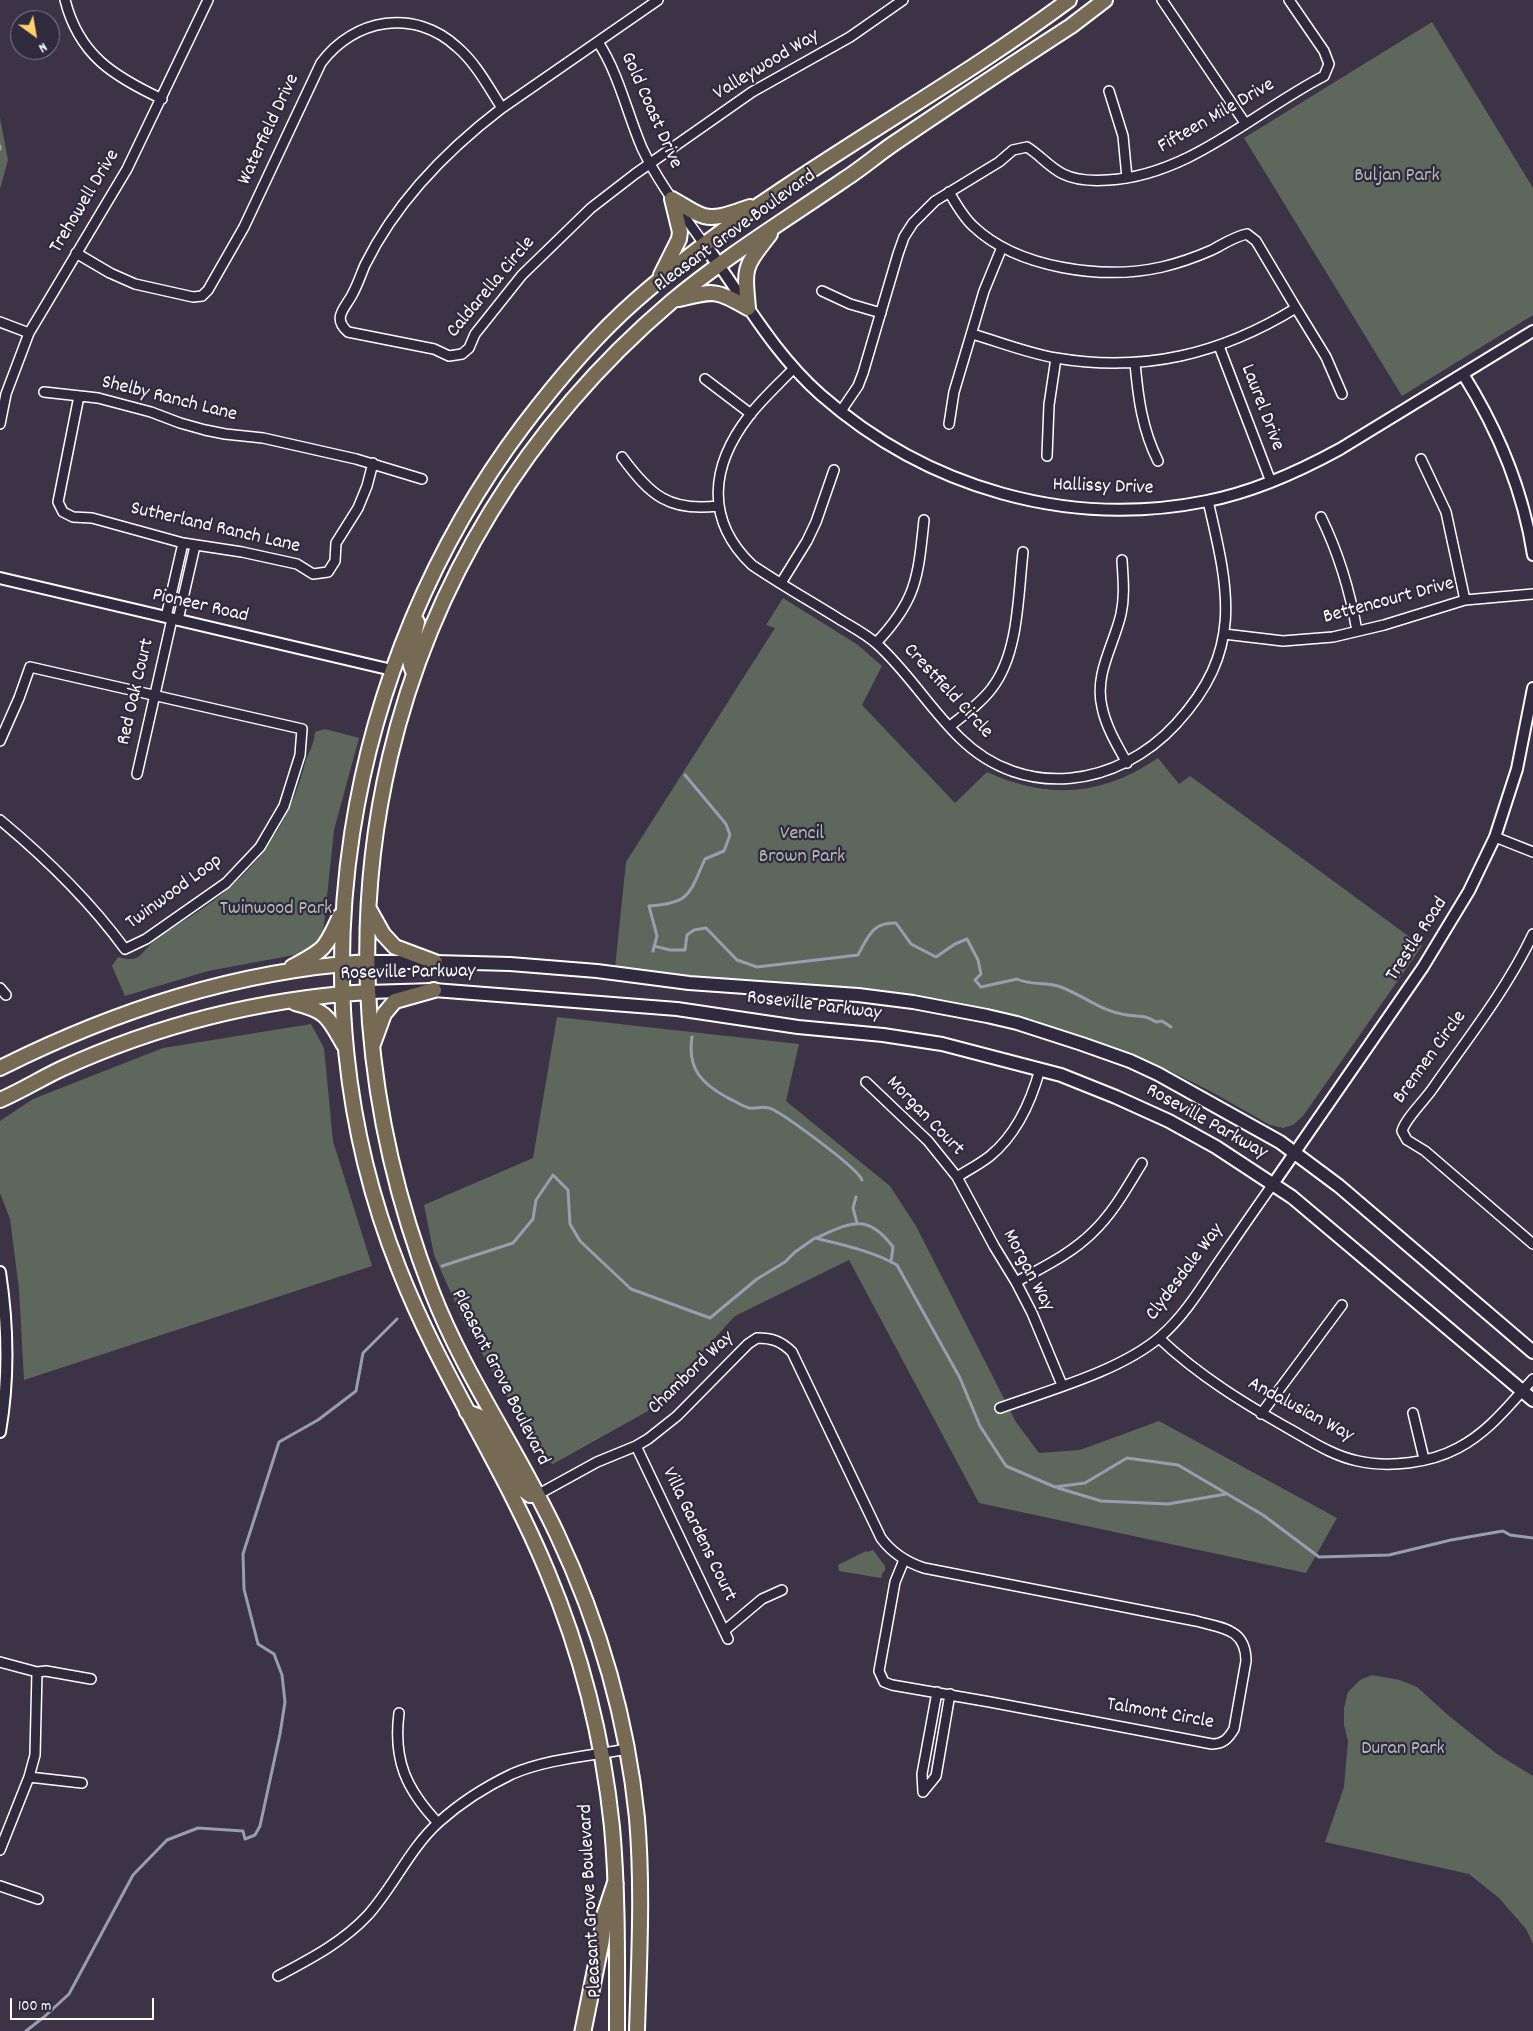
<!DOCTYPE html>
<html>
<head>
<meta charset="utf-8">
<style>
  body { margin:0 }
  #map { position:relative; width:1533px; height:2031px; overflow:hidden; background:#3c3347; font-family:Dekko,sans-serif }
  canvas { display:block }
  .north { position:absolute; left:10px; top:10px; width:50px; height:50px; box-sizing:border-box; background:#2f2a3d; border:1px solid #827f8b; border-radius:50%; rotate:148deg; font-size:14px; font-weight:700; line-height:20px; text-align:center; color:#fff }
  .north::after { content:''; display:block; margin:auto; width:18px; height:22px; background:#ffd166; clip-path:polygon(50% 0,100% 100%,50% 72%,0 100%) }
  .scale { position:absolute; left:10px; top:1998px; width:144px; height:22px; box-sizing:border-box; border:2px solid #fff; border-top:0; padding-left:6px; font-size:15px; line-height:18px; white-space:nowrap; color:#fff; -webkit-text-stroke:4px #2f2a3d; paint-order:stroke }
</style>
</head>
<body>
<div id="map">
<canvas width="1533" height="2031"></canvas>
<div class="north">N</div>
<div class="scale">100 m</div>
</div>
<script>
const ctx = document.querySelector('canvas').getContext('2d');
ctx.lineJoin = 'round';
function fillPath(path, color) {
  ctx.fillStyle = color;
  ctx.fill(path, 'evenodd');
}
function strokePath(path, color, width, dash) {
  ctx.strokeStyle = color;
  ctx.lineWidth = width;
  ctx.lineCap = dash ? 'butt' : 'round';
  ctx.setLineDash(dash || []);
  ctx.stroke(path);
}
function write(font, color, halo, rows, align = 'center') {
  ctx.font = font + ' Dekko,sans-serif';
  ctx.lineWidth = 4.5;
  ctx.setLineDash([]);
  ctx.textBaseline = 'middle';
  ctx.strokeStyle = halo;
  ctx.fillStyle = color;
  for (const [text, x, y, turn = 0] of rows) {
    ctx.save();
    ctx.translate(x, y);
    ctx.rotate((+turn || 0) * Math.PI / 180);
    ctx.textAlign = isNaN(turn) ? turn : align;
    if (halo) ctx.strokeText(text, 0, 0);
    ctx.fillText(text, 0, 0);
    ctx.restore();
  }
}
const green = new Path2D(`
  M1432,22L1533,188V315L1402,396L1244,138Z
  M0,118L8,160L0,189Z
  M783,598L858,645L882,666L862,705L955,803L987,772C1049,800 1102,796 1158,758L1179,784L1190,776L1422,946L1303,1116L1293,1125L1283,1128L1270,1125L1212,1092L1170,1071L1029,1024L876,995L615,968L626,862L775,628L766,625Z
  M325,729L359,738L334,830L323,934L317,946L305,953L208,971L125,996L112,966L118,957C140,963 139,955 153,942C157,939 161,936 165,933C186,919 209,906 228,889C266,857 291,815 304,767C307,753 314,747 315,732Z
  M557,1017L799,1044L786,1101L890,1186L916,1226L1016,1422L1039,1453L1080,1450L1159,1421L1337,1518L1306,1573L979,1503L849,1260L735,1316L648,1411L553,1464L542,1458L462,1318L434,1255L424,1205L533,1158Z
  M311,1024L324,1048L333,1141L372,1266L24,1380L19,1289L10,1219L0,1193V1121L33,1099L163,1048Z
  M873,1550L885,1566V1570L882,1574L881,1578L839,1571L838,1565L866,1551L867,1552Z
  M1372,1675L1400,1680L1417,1687L1449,1716L1497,1754L1533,1776V1944L1526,1929L1499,1898L1469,1874L1325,1842L1344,1787L1348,1741L1344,1725V1708L1348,1692L1360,1680Z`);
const stream = new Path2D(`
  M0,146V149
  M654,946L670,950H685L687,935L694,930L706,928L737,960L757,967L858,955C868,937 872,922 896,923L911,944L936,957L955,944L967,939L978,960L981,974L975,980L981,987L1017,979C1029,985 1044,982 1058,986C1082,994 1101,1012 1127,1015C1140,1017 1144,1014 1156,1022L1162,1021L1171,1027
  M653,951L657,936L649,906C691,903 689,894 705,859L724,851L730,835L726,824L685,775
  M692,1037C687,1069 702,1084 728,1098C735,1101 742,1106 749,1108C757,1109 764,1105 772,1109C786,1116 858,1168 862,1180
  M856,1197L853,1208L857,1223
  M816,1238C850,1223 867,1212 893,1247L891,1262
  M442,1266L513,1243L533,1219L536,1200L553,1175L568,1190L570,1224L580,1241L631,1289L710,1318L757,1279L785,1262L795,1252L815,1238C843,1245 872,1251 897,1265L960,1378L980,1426L1006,1466L1055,1487L1085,1483L1127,1458L1178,1465L1263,1515L1319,1557L1389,1555L1451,1540L1503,1531L1510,1535L1533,1538
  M1058,1488L1101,1501L1168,1504L1226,1494
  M26,2031L44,2017L69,1994L133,1875L167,1840L198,1828L243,1831L245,1839L255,1835L260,1826L280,1734L285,1702L282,1675L274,1654L258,1644L244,1589L243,1554L279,1442L318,1420L356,1391L363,1353L397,1319`);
const minor = new Path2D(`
  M65,0C79,55 113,76 162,99
  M658,0L502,108C447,150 396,202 365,265C361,274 358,284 353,293C346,308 331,317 348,332L434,349L449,356L462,354L469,348L475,334L522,275L591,208L635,174L752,92L850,37L903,0
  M1162,0L1245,123
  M598,42C619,74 627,113 642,148C658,182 682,213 704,244
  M1109,91L1123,136L1127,178
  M949,192C956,204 963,217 973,226C1018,269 1104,280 1162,267C1179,263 1196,257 1212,250C1224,244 1233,237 1247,234L1256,241L1296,308C1221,354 1144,373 1056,358C1027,353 1000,342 972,334
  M76,253L110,273L135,284L193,297L202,296L208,290L244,227L321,63C354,18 415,8 457,47C476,63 489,88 502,108
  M822,291L850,304L881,313
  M1296,308L1326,357L1342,394
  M0,322L29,333
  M1219,346L1271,482
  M1135,363C1138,397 1142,429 1158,461
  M794,368C779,384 762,399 749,416C711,465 704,519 752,565C780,584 810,601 839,619C852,627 866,634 877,644C908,672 930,709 960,738C1024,801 1118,787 1176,724C1244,650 1229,591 1208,501
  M705,379L751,414
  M44,392L98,398L151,412L180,423L205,430L225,434L263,438L356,459L422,479
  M79,396L58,502L63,512L73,517L92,518L183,543L242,552L297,564L313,574L328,572L335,561L336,543L358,508L367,486L373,463
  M841,411L858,386L863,373L898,254L904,237L913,223L935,201L999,162L1013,150L1027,147C1040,155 1049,167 1063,174C1077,181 1093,181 1108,180C1189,176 1254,112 1324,76L1329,64L1324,51L1289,0
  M0,424L6,394L29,333L127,169L208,0
  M949,424L954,392L984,291L1002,247
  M1047,456L1049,405L1056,358
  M622,457C650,495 669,512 718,506
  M1421,459L1446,512L1465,600
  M1321,517C1339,554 1350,591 1357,631
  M1122,560C1123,578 1125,596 1121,614C1114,645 1094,674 1102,707C1106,727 1117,745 1127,763
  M781,583L807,541L816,522L834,470
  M166,617L183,543
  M178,620L195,546
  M1224,634L1283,641L1333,637L1384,625L1465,600L1533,594
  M876,643C917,600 918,577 924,520
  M950,726C964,715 981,703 992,688C1019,653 1018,595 1023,552
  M0,741L19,698L30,667L302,729L300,755L284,806L260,847L226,883L146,939L125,949C89,900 47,859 0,820
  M137,774L172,619
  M1495,837L1533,852
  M1533,934C1507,989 1468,1038 1433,1088C1425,1100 1405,1119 1402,1131L1407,1140L1425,1151L1533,1244
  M0,988L6,995
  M866,1082L928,1141L957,1177L994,1246L1016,1282L1032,1313L1062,1385
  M957,1177C968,1170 980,1164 990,1156C1017,1134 1031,1102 1040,1069
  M1016,1282C1043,1267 1071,1254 1093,1232C1114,1212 1127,1187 1142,1163
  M1159,1338C1199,1376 1245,1404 1293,1431C1314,1443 1334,1456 1358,1461C1389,1468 1430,1463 1458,1448C1489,1432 1510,1404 1533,1379
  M1000,1408C1050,1390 1120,1371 1160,1337C1182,1318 1198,1293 1214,1269C1234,1240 1253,1212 1273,1184
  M1413,1413L1424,1459
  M1261,1414L1342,1305
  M636,1446L728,1639
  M537,1495L597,1462L636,1446L648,1439L677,1416L748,1344L757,1338C772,1338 781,1341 792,1352L881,1538C892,1553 906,1562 924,1568L1196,1621C1221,1628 1246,1628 1246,1661L1234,1729C1228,1739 1223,1744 1212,1744L990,1702L892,1685L884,1682L879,1671L895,1582L904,1560
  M724,1631L762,1599L782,1590
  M0,1662L37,1672L35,1755L29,1777L0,1850
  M37,1672L46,1671L91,1679
  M399,1713C393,1760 406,1789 438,1823
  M29,1777L82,1783
  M923,1792L936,1776L950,1694
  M923,1792L922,1774L937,1692
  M0,1886L38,1899
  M278,1976C310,1959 343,1942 368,1915C394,1886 410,1848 439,1822C460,1803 487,1786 512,1774C547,1759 589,1756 627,1749`);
const tertiary = new Path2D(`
  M719,265C751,311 779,358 821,395C927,488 1068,529 1207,501C1254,492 1298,472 1340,449L1533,331
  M1463,374C1498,430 1523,489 1533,555
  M0,578L392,670
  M1273,1184L1423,967L1469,891L1495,837L1517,769L1533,688
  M0,1272C8,1325 9,1380 0,1432`);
const secondary = new Path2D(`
  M704,244L719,265
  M367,962H435L510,964L597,971L689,983L858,995L913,1002L987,1016L1017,1023L1082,1044L1130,1061L1158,1074L1280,1142L1339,1186L1533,1352
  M368,992L434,990L677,1009L798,1027L883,1035L942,1044L1061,1075L1116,1097L1169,1121L1216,1147L1292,1197L1533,1400`);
const primary = new Path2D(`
  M672,199C682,204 693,213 704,216C718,220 737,211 750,207
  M661,275L679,239L680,232L672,199
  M679,299C716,290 715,290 748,308
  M748,308C744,265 744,268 770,234
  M414,673C405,658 414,639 417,622
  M369,909L383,934L395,947L435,962
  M292,967C324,950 325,950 340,916
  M295,1003C327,1011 328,1017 344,1045
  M373,1044L384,1014L395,1001L434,990
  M0,1068C116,1010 236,971 367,962
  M0,1100C21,1091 40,1079 61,1069C157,1025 262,999 368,992
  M467,1412L478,1416L483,1421L520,1487L530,1495H537
  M617,2031C617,1963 618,1894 612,1827C603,1740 581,1652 547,1571C504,1467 440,1374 399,1269C288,991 344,664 523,426C557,381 593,338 635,301C767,184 928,105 1069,0
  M637,2031C639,1960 643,1889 637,1818C627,1720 599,1623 557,1534C519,1452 465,1377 432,1292C294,936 378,552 671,302C726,256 787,219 845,179C862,168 877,155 893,144C952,104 1011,65 1071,26L1105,0`);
const motorway = new Path2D(`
  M583,2031L601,1942L604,1917L615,1884`);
const streetNames = [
  ["Valleywood Way",767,66,-31],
  ["Gold Coast Drive",650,111,66],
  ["Fifteen Mile Drive",1217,117,-30],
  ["Waterfield Drive",270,130,-65],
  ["Trehowell Drive",86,202,-59],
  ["Pleasant Grove Boulevard",736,232,-36],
  ["Caldarella Circle",492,288,-50],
  ["Shelby Ranch Lane",169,400,14],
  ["Laurel Drive",1261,408,69],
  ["Hallissy Drive",1103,488,2],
  ["Sutherland Ranch Lane",215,529,13],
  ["Bettencourt Drive",1389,602,-15],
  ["Pioneer Road",200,607,13],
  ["Red Oak Court",137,692,-77],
  ["Crestfield Circle",947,692,47],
  ["Twinwood Loop",175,893,-36],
  ["Trestle Road",1418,940,-57],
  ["Roseville Parkway",408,974,-1],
  ["Roseville Parkway",814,1007,7],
  ["Brennen Circle",1431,1058,-54],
  ["Morgan Court",924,1117,46],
  ["Roseville Parkway",1206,1123,29],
  ["Morgan Way",1027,1271,62],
  ["Clydesdale Way",1186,1273,-53],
  ["Chambord Way",692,1374,-44],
  ["Pleasant Grove Boulevard",499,1378,63],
  ["Andalusian Way",1300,1411,28],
  ["Villa Gardens Court",698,1535,64],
  ["Talmont Circle",1160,1715,10],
  ["Pleasant Grove Boulevard",592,1901,-93]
];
const parkNames = [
  ["Buljan Park",1397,177],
  ["Vencil",802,835],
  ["Brown Park",802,858],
  ["Twinwood Park",276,910],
  ["Duran Park",1403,1750]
];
fillPath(green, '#5d675b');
strokePath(stream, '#979eaf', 3);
strokePath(minor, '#fff', 12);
strokePath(tertiary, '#fff', 14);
strokePath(secondary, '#fff', 16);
strokePath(primary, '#fff', 18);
strokePath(motorway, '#fff', 19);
strokePath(minor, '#2f2a3d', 9);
strokePath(tertiary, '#2f2a3d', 10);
strokePath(secondary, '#2f2a3d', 12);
strokePath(primary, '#776a54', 14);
strokePath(motorway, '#776a54', 15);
write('20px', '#fff', '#2f2a3d', streetNames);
write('20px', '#b6bbb5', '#2f2a3d', parkNames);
</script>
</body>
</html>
